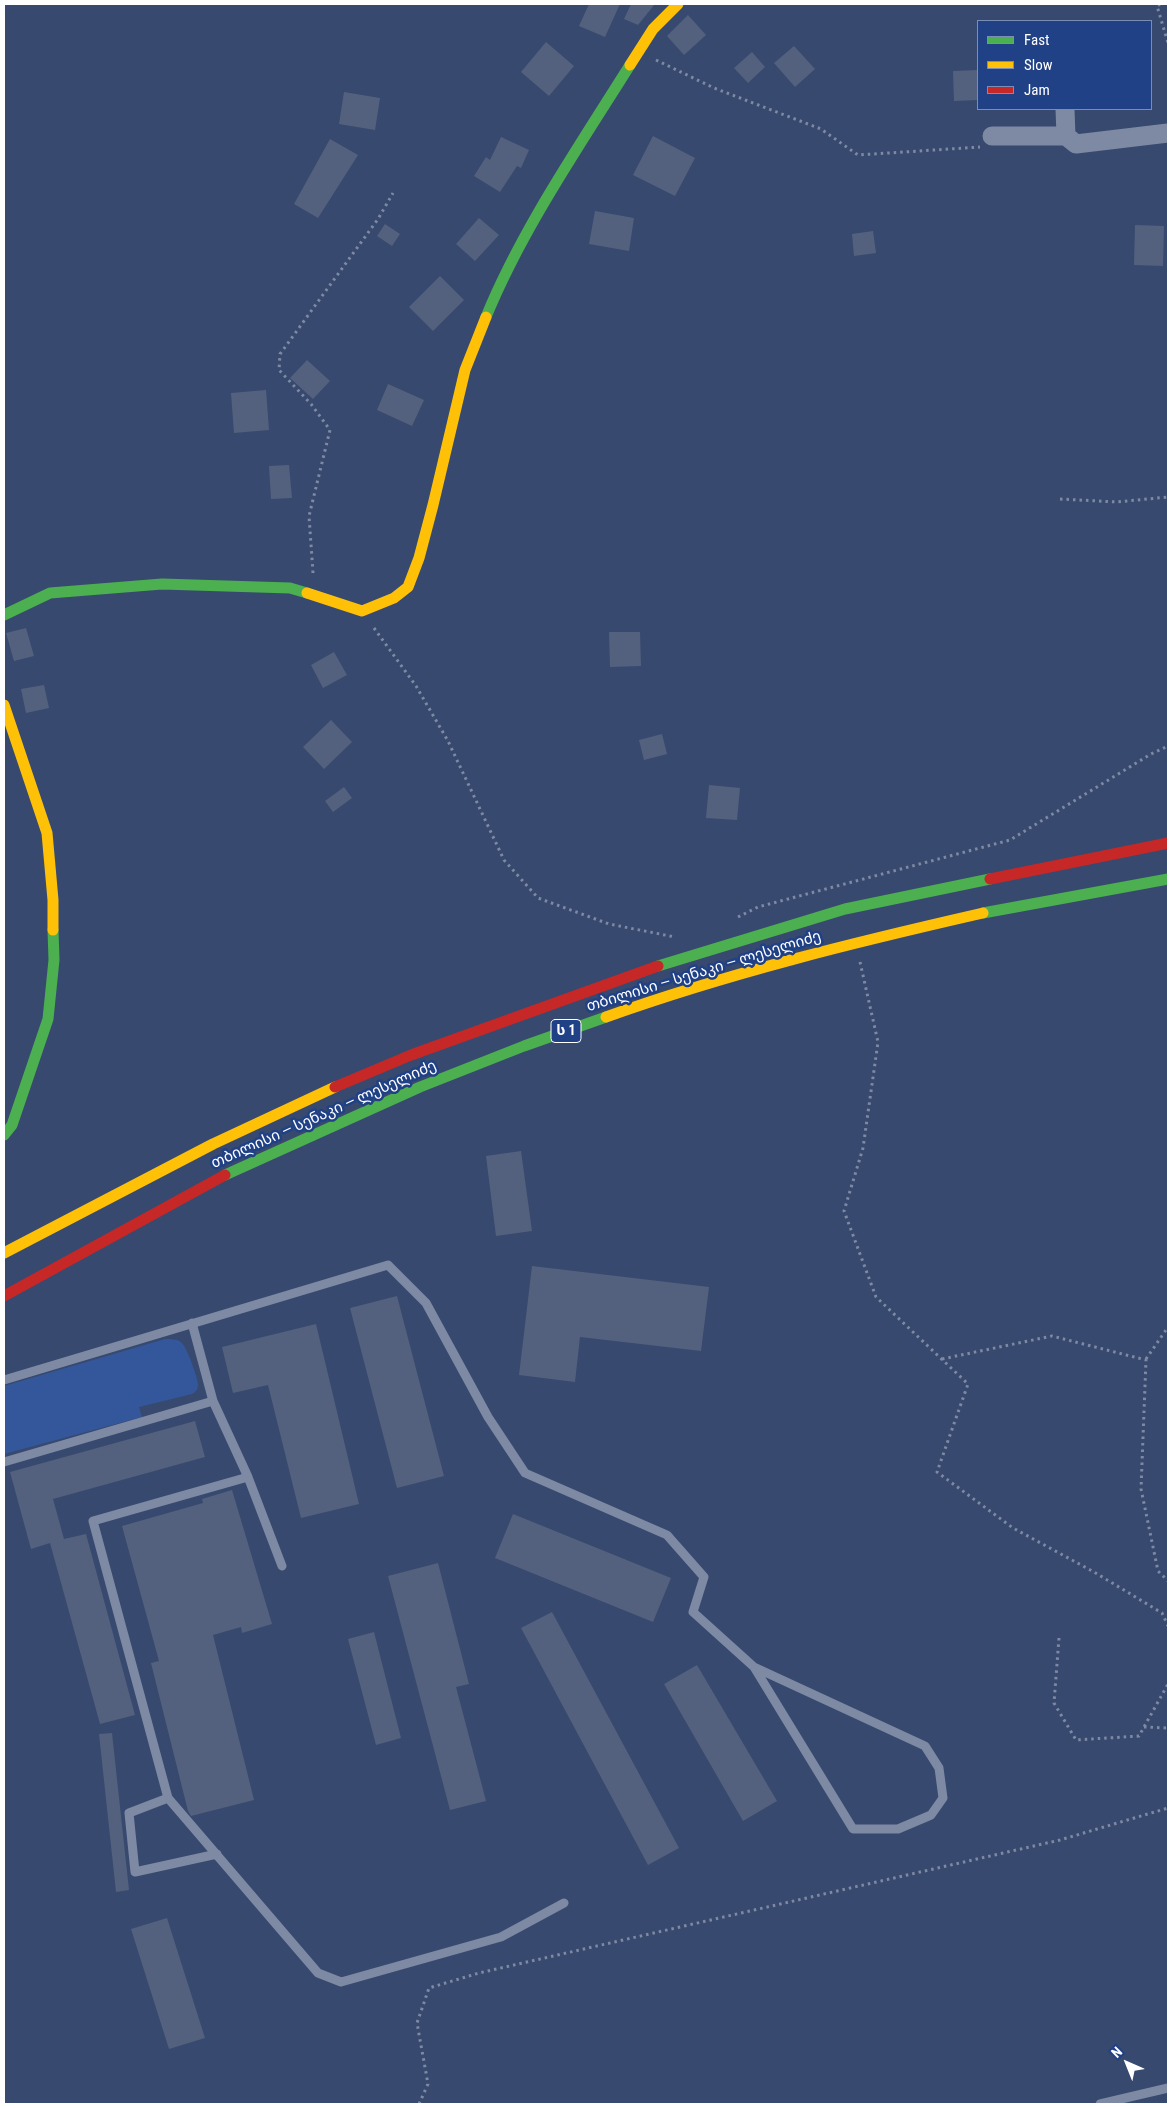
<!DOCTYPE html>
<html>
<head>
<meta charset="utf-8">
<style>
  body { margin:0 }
  #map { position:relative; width:1172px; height:2108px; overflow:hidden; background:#37496e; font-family:"Roboto Condensed",sans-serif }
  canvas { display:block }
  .frame { position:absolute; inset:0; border:5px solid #fff; pointer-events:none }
  .legend { position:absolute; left:977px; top:20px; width:175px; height:90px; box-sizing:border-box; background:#204185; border:1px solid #798db6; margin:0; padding:6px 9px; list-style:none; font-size:15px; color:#fff }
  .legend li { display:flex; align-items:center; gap:10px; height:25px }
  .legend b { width:25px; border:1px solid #798db6 }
  .north { position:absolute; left:1102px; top:2038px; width:50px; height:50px; -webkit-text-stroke:4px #204185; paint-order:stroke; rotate:316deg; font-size:14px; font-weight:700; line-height:20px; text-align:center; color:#fff }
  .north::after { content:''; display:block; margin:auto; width:18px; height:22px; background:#fff; clip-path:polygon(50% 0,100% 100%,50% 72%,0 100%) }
</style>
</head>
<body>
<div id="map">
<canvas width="1172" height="2108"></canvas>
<div class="frame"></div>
<ul class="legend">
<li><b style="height:6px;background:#4caf50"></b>Fast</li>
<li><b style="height:6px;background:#ffc107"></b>Slow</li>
<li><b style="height:6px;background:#c62828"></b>Jam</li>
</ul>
<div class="north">N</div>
</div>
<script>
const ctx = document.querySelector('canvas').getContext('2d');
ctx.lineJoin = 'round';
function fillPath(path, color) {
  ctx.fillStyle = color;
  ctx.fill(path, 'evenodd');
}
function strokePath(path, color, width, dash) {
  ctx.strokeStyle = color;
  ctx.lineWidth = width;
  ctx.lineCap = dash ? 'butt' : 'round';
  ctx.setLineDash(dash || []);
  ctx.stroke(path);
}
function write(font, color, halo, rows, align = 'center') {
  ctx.font = font + ' "Roboto Condensed","Noto Sans Georgian",sans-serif';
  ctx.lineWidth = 5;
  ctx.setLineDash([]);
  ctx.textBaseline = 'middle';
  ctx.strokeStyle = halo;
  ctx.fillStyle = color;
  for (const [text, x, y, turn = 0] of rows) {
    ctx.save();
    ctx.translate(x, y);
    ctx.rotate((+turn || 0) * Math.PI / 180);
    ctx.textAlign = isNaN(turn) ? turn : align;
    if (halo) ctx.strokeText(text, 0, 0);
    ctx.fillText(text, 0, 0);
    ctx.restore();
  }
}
const green = new Path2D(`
  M165,1339C171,1339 177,1339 181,1342C187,1347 197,1376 198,1384C198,1389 196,1392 192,1394L139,1407L142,1417L4,1454V1386Z`);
const building = new Path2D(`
  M589,4H620L605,37L579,26Z
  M631,4H655L638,25L624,19Z
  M688,15L706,35L684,55L667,36Z
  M546,42L574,66L549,96L521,72Z
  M794,46L815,69L795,87L774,63Z
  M752,52L765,67L748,83L734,68Z
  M978,70V100L954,101L953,71Z
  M344,92L380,98L375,130L339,124Z
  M653,136L695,158L675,196L633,175Z
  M501,137L529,150L521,168L517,166L500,192L474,176L486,157L490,160Z
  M330,139L358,155L318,218L294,204Z
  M595,211L634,218L629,251L589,244Z
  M479,218L499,235L475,261L456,244Z
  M385,224L400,234L392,246L377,236Z
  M1135,225L1164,226L1163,266L1134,265Z
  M873,231L876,253L854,256L852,234Z
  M440,276L464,300L433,331L409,307Z
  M307,360L330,381L313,399L290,378Z
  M388,384L424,400L412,426L377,410Z
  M266,390L269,430L234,433L231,393Z
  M289,465L292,498L271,499L269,466Z
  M26,628L34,656L14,661L6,633Z
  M609,632H640L641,666L610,667Z
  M334,652L347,675L323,688L311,665Z
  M44,685L49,708L26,713L21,689Z
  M331,720L352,742L324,769L303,747Z
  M662,734L667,754L644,760L639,740Z
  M709,785L740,788L737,820L706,818Z
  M344,787L352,798L333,812L325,801Z
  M521,1151L532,1231L496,1236L486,1156Z
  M532,1266L709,1287L701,1351L580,1337L575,1382L519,1375Z
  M397,1296L444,1476L397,1488L350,1308Z
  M316,1324L359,1504L301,1518L268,1385L233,1393L222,1347Z
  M195,1421L205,1457L53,1499L64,1539L86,1534L135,1715L100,1724L50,1543L31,1549L10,1472Z
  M232,1490L272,1624L242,1633L241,1627L213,1635L254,1800L191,1816L188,1811L151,1663L159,1661L122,1526L203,1503L202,1499Z
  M513,1514L671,1578L653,1622L495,1558Z
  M438,1563L469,1684L456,1687L486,1801L450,1810L388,1576Z
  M552,1612L679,1848L648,1865L521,1628Z
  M374,1632L401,1738L376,1745L348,1639Z
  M697,1665L777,1801L743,1821L664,1684Z
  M112,1733L129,1890L116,1892L99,1734Z
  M167,1918L205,2038L169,2049L131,1929Z`);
const path = new Path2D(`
  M1160,4L1157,6L1168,43
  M656,60L714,88L821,129L858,155L980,147
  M1060,499L1117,502L1168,497
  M313,573L309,516L330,430L311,404L279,370L280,354L378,219L393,193
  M374,628L416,686L448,741L504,860L538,898L609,924L675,937
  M738,917L758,907L1010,840L1151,754L1168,746
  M860,962L878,1042L863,1148L844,1211L876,1297L968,1384L937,1472L1013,1528L1094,1572L1162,1613L1168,1626
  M942,1359L1052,1336L1146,1360L1141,1489L1158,1571L1168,1581
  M1146,1359L1168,1327
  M1059,1638L1054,1703L1076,1740L1139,1736L1168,1684
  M1144,1727L1168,1728
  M419,2104L428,2084L417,2023L429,1988L479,1973L1060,1840L1168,1808`);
const lane = new Path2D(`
  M192,1323L213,1401L248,1477L282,1566
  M4,1380L388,1265L426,1303L488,1417L525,1473L667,1535L704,1577L693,1612L754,1667L925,1746L939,1768L943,1798L931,1815L898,1829H853L754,1667
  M4,1462L213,1401
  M248,1477L93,1521L168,1798L318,1973L341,1982L501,1937L564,1903
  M168,1798L129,1813L135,1872L217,1854
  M1100,2104L1168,2088`);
const street = new Path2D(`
  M1065,109L1066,136L1076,144L1168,133
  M992,136H1066`);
const fast = new Path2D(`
  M486,317C522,229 580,145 630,65
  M4,615L50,593L162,584L290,588L307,593
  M983,913L1168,879
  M658,966L845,909L990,879
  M4,1135L12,1125L48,1019L54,960L53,930
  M225,1175L420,1087L524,1046L606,1017`);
const slow = new Path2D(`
  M630,65L653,29L678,4
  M307,593L362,611L394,598L408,587L419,558L433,505L465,370L486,317
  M4,705L47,833L53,900V930
  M606,1017C729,973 856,942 983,913
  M4,1253L213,1144L335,1087`);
const jam = new Path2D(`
  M990,879L1168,843
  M335,1087L411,1055L658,966
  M4,1296L225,1175`);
const shields = [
  [566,1031,30]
];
const shieldNames = [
  ["ს 1",566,1031]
];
const streetNames = [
  ["თბილისი — სენაკი — ლესელიძე",704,972,-17],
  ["თბილისი — სენაკი — ლესელიძე",324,1115,-24]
];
fillPath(green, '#34579b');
fillPath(building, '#53617e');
strokePath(path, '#7e8aa4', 3, [2.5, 4]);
strokePath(lane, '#7e8aa4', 9);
strokePath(street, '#7e8aa4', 19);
strokePath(fast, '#4caf50', 11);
strokePath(slow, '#ffc107', 11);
strokePath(jam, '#c62828', 11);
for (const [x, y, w] of shields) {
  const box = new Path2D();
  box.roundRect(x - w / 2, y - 11.5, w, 23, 4);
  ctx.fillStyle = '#204185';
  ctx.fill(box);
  strokePath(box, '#fff', 1);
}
write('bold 14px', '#fff', null, shieldNames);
write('15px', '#fff', '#204185', streetNames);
</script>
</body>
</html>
